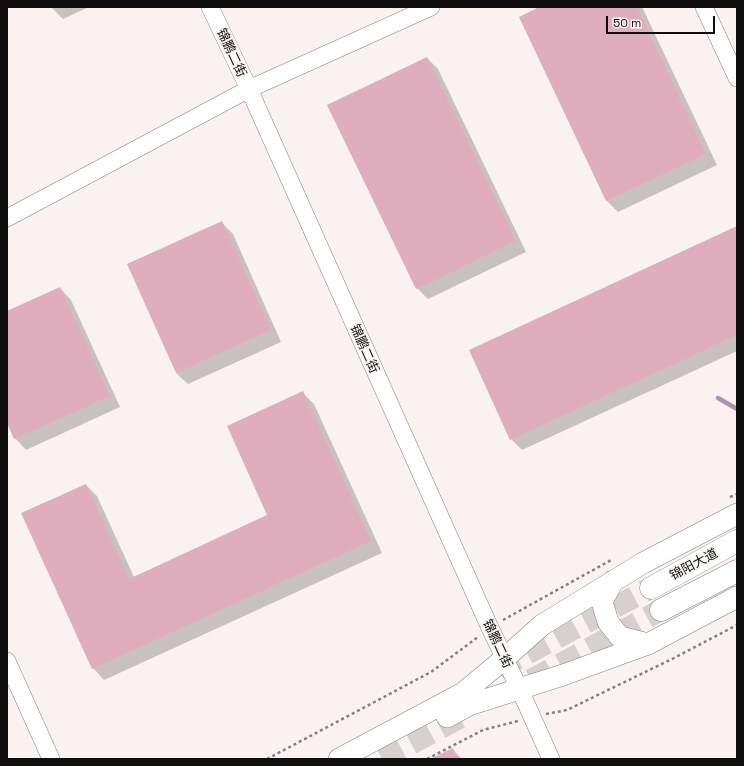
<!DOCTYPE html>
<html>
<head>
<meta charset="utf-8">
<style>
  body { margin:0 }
  #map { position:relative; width:744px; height:766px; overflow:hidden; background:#f9f2f1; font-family:"Space Grotesk",sans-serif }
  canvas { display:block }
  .frame { position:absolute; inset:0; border:8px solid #100e0e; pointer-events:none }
  .scale { position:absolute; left:606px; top:16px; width:109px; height:18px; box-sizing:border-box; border:2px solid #100e0e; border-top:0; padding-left:5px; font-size:12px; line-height:14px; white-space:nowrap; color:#100e0e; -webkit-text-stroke:3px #f9f2f1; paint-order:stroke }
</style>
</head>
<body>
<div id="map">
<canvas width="744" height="766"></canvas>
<div class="frame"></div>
<div class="scale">50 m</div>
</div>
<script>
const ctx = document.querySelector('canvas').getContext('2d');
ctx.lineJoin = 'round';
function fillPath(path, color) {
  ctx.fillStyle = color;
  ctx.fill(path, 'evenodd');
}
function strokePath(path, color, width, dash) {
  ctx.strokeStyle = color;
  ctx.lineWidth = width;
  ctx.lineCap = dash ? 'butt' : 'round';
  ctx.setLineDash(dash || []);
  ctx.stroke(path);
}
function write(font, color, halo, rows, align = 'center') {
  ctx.font = font + ' "Space Grotesk","Noto Sans SC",sans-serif';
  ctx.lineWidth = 3.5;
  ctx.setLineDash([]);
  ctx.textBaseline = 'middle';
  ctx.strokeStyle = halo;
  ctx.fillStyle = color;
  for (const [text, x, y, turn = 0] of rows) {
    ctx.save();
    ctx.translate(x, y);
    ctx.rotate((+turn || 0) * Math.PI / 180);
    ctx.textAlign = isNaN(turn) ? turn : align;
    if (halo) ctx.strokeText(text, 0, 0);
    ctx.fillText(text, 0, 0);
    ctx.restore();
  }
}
const shadow = new Path2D(`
  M51,7H89L63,19Z
  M542,7H642L717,165L618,212L607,201L521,17Z
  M427,58L438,69L526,252L428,299L417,288Z
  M222,223L233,234L281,342L188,384L176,373Z
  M737,227V351L522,450L511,439Z
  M60,288L71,300L120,407L26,450L15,438L7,420V312Z
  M302,392L314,404L382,553L104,680L93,668L86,485L97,496L134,577L269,516Z
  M453,750L462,759H433Z`);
const stream = new Path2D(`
  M718,398L737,409`);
const building = new Path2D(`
  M539,7H637L706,154L606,201L519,17Z
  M427,57L516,241L416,289L327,105Z
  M222,221L271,330L176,373L127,264Z
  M737,226V335L510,440L469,350Z
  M60,287L110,396L14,439L7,423V311Z
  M303,391L371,541L92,669L21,513L86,484L129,579L267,515L227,426Z
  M453,748L458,759H430Z`);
const highwayTunnel = new Path2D(`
  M498,669L651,588
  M531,680L661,610
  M382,759L469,713`);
const path = new Path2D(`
  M730,497L737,494
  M503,620L613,559
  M546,714L567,710L674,658L737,625
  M267,759L431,672L478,637
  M427,759L483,730L518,721`);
const minor = new Path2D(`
  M210,7L249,89L490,628L520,690L551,759
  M704,7L737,78
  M7,218L249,89L431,7
  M7,661L51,759`);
const major = new Path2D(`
  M613,581L602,602L608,622L620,637L648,644
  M447,717L469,705L563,675L648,644L737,597
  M339,759L463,693L504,659L542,625L643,563L737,514`);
const highway = new Path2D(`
  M651,588L737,541
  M661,610L737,571`);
const streetNames = [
  ["锦鹏二街",231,53,65],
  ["锦鹏二街",364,349,66],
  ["锦阳大道",694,565,-28],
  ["锦鹏二街",497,644,65]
];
fillPath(shadow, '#0003');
strokePath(stream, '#b18fb2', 4.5);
fillPath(building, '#dfadbd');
strokePath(highwayTunnel, '#d6d0cf', 22, [22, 11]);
strokePath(minor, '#86807f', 18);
strokePath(major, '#86807f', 22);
strokePath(highway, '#86807f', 23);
strokePath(path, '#858080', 2.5, [3, 3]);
strokePath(minor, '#fff', 17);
strokePath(major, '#fff', 21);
strokePath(highway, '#fff', 22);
write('13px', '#100e0e', '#f9f2f1', streetNames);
</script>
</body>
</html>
